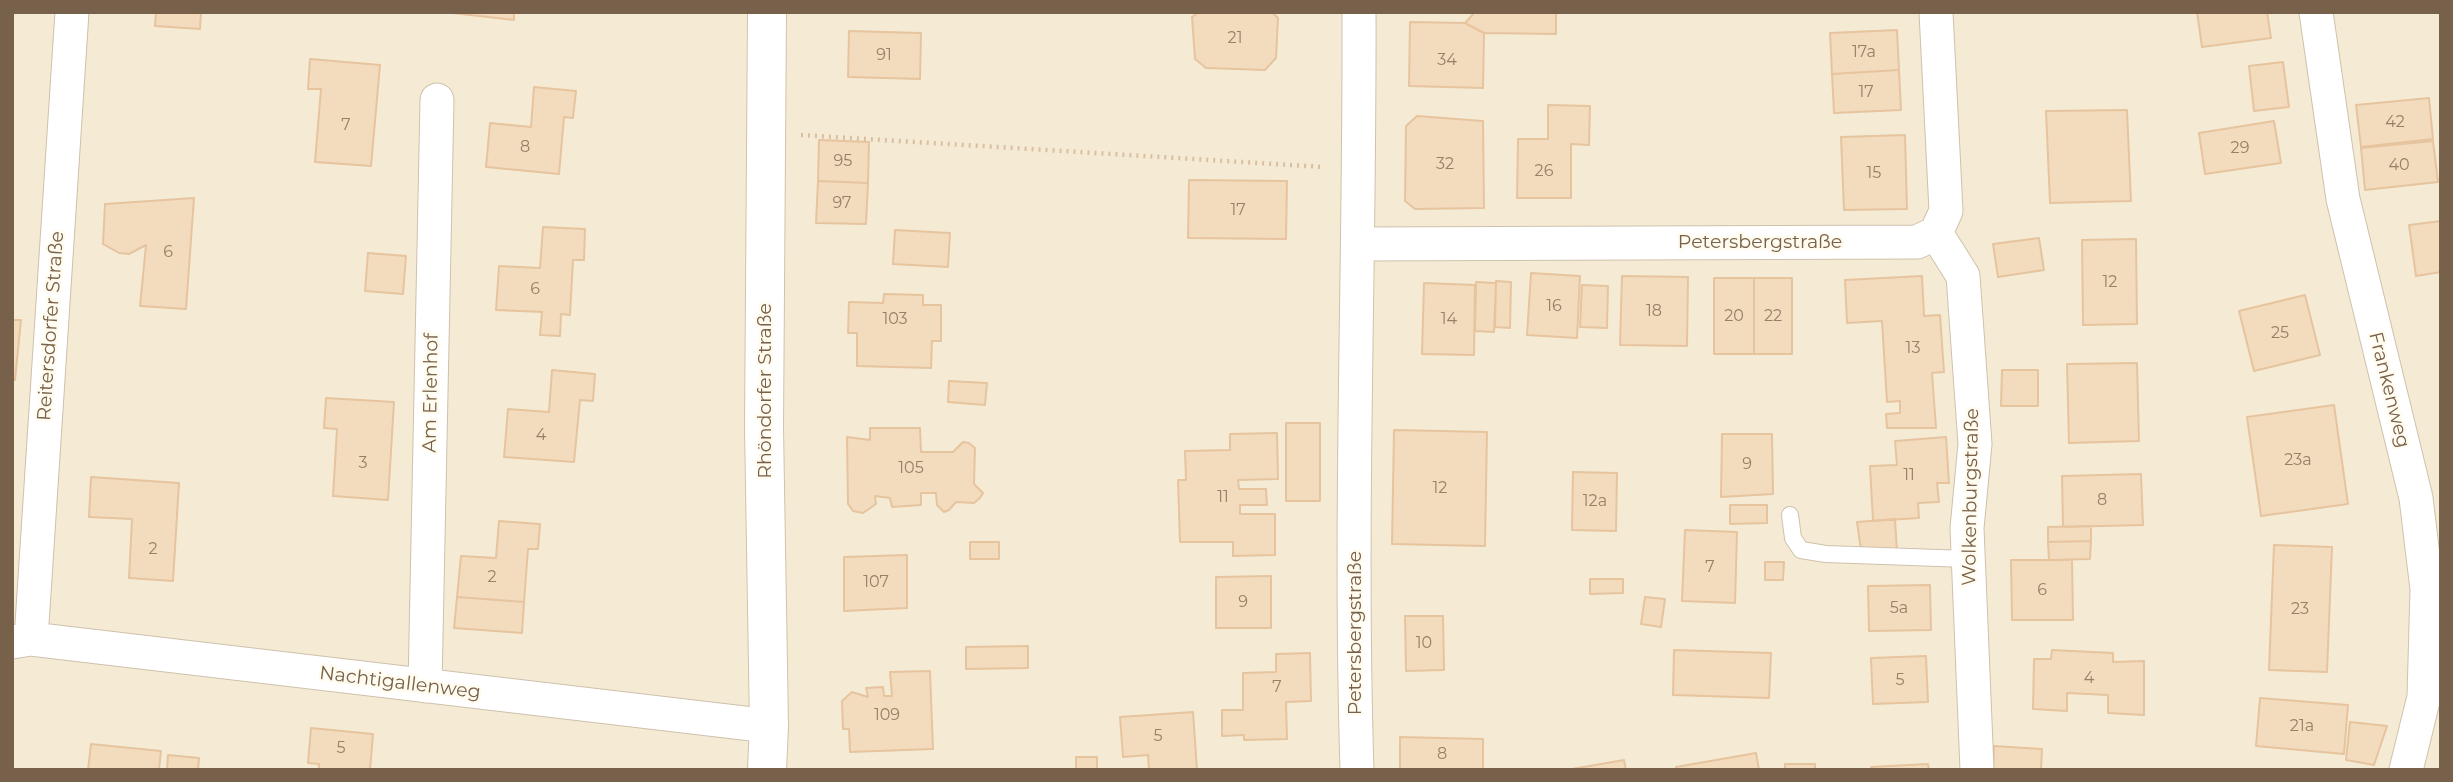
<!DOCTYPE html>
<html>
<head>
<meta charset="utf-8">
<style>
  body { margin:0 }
  #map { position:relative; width:2453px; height:782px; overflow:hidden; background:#fdf8e7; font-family:Montserrat,sans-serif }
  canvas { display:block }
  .frame { position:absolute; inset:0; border:14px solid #78614a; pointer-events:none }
</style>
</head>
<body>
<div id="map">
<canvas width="2453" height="782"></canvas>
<div class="frame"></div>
</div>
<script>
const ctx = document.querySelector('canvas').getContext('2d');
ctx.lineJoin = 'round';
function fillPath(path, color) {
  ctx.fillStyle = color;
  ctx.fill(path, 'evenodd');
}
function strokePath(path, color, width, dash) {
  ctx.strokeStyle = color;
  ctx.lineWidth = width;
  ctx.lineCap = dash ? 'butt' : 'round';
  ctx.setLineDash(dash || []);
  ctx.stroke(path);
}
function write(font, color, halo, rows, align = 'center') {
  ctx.font = font + ' Montserrat,sans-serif';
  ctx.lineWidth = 5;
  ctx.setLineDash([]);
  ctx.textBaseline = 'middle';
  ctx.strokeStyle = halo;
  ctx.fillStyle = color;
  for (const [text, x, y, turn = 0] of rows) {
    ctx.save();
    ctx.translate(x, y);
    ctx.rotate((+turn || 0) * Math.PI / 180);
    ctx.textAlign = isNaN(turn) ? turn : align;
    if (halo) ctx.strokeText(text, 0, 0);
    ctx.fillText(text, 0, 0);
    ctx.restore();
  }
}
const residential = new Path2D(`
  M12,12H2441V770H12Z`);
const building = new Path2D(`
  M156,12H201L200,29L155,26Z
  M444,12H514V20Z
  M1199,12L1273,13L1278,18L1276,58L1265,70L1206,68L1195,59L1192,17Z
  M1475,12H1556V34L1484,33L1465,23Z
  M2197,12H2267L2271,38L2202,47Z
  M1410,22L1465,23L1484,33L1483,88L1409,86Z
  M1897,30L1899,70L1832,74L1830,33Z
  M849,31L921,33L920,79L848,77Z
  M310,59L380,65L371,166L315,162L321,89H308Z
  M2283,62L2289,107L2254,111L2249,66Z
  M1899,70L1901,110L1834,113L1832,74Z
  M534,87L576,91L573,118L564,117L559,174L486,167L490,123L531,127Z
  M2429,98L2433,139L2361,147L2356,105Z
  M1548,105L1590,106L1589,145L1571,144V198H1517L1518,139H1548Z
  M2127,110L2131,201L2050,203L2046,111Z
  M1417,116L1483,121L1484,208L1415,209L1405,201L1406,126Z
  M2274,121L2281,163L2205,174L2199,133Z
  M1905,135L1907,209L1844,210L1841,137Z
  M819,140L869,142L868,183L818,181Z
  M2433,141L2438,182L2365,190L2361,148Z
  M1189,180L1287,181L1286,239L1188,238Z
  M818,181L868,183L866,224L816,223Z
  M194,198L186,309L140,306L146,245L129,254L119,253L103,244L105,204Z
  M2441,221V272L2416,276L2409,225Z
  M543,227L585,229L584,260H573L570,315L561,314L560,336L540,335L542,312L496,310L499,266L540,268Z
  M895,230L950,233L948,267L893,264Z
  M2039,238L2044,270L1998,277L1993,244Z
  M2136,239L2137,324L2083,325L2082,240Z
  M368,253L406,256L403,294L365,291Z
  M1531,273L1580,276L1577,338L1527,335Z
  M1622,276L1688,277L1687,346L1620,345Z
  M1922,276L1924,316L1940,315L1944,372L1932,373L1936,428H1887L1886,414L1900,413V401L1887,402L1882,321L1847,323L1845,280Z
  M1714,278H1754V354H1714Z
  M1754,278H1792V354H1754Z
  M1496,281L1511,282L1510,328L1495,327Z
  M1476,282L1496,283L1494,332L1475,331Z
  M1424,283L1475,285L1474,355L1422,354Z
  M1582,285L1608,286L1607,328L1580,327Z
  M884,294L923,295V305H941V341H932L931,368L857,366V333H848L849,302L883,303Z
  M2305,295L2320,355L2254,371L2239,311Z
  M12,320H21L15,380H12Z
  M2137,363L2139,441L2069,443L2067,364Z
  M552,370L595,374L593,401L580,400L574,462L504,457L508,409L549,412Z
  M2002,370H2038V406H2001Z
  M949,381L987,383L985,405L948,402Z
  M326,398L394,402L388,500L333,496L337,429L324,428Z
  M2334,405L2348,504L2261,516L2247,417Z
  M1286,423H1320V501H1286Z
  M870,428H920L921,452H953L963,442L969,443L975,448L974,484L983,493L980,498L974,503L956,502L949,510L944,512L937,505L936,493H921V505L892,507L890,498L875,496L876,504L863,513L853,511L848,504L847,437L870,440Z
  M1394,430L1487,432L1485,546L1392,544Z
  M1277,433L1278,479L1238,480L1239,489H1266L1267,505H1240V514H1275V555L1233,556V542H1180L1178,480H1186L1185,451L1230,450V434Z
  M1722,434H1772L1773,494L1721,497Z
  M1946,437L1949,483H1937L1939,502L1918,503L1919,518L1873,521L1870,466L1897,465L1895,441Z
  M1573,472L1617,473L1616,531L1572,530Z
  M2141,474L2143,525L2063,527L2062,476Z
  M91,477L179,483L173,581L129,578L132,519L89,517Z
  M1730,505H1767V523L1730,524Z
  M1895,519L1897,552L1861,550L1857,522Z
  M499,521L540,524L538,549H528L524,602L457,597L461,556L496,558Z
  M2091,526V541L2048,542V527Z
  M1685,530L1737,532L1735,603L1682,601Z
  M2091,541L2090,559L2049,560L2048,542Z
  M970,542H999V559H970Z
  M2274,545L2332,547L2327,672L2269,670Z
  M907,555V608L844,611V557Z
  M2011,560H2072L2073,620H2012Z
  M1765,562H1784L1783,580H1765Z
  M1271,576V628H1216V577Z
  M1590,579H1623V593L1590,594Z
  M1930,585L1931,630L1869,631L1868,586Z
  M457,597L524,602L522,633L454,628Z
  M1645,597L1665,599L1661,627L1641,624Z
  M1405,616H1443L1444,670L1406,671Z
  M1028,646V668L966,669V647Z
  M1674,650L1771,653L1769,698L1673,695Z
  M2052,650L2113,653V662L2144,661V715L2108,713V695L2067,693V711L2033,709L2034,659H2051Z
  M1310,653L1311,701L1286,702L1287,739L1244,740V735L1222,736V710H1243V673L1276,672V654Z
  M1926,656L1928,702L1873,704L1871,658Z
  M930,671L933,749L850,752L849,729H843L842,701L852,692L868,697L866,688L883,687L884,696H892L890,672Z
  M2260,698L2348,705L2344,754L2256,746Z
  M1193,712L1197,770H1149L1148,755L1123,757L1120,717Z
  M2350,722L2387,726L2374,765L2346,760Z
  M311,728L373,734L370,770H319V764L308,763Z
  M1400,737L1483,739V770H1400Z
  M91,744L161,751L159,770H88Z
  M1994,746L2042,749L2041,770H1993Z
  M1756,753L1759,770H1676V767Z
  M168,755L199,758L198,770H167Z
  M1076,757H1097V770H1076Z
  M1624,760L1626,770H1566Z
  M1785,764H1815V770H1785Z
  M1928,764L1929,770H1871V767Z`);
const path = new Path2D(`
  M801,135L1324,167`);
const lane = new Path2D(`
  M1790,515L1793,538L1801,550L1826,554L1967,559`);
const street = new Path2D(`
  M2316,12L2343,199L2416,498L2427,589L2424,697L2406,770
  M1936,233L1963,276L1975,444L1967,528L1977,770
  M1359,244L1917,242L1936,233L1946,211L1936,12
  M31,639L72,12
  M12,642L31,639L769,726
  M425,686L437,100
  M1357,770C1349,517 1360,265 1359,12`);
const secondary = new Path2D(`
  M767,770L769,726L764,427L767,12`);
const numberNames = [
  ["21",1235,38],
  ["17a",1864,52],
  ["91",884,55],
  ["34",1447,60],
  ["17",1866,92],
  ["42",2395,122],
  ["7",346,125],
  ["8",525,147],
  ["29",2240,148],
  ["95",843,161],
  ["32",1445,164],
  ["40",2399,165],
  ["26",1544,171],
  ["15",1874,173],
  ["97",842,203],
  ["17",1238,210],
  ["6",168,252],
  ["12",2110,282],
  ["6",535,289],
  ["16",1554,306],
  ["18",1654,311],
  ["20",1734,316],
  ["22",1773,316],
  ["103",895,319],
  ["14",1449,319],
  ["25",2280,333],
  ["13",1913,348],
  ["4",541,435],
  ["23a",2298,460],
  ["3",363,463],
  ["9",1747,464],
  ["105",911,468],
  ["11",1909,475],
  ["12",1440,488],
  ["11",1223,497],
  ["8",2102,500],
  ["12a",1595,501],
  ["2",153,549],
  ["7",1710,567],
  ["2",492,577],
  ["107",876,582],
  ["6",2042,590],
  ["9",1243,602],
  ["5a",1899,608],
  ["23",2300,609],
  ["10",1424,643],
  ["4",2089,678],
  ["5",1900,680],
  ["7",1277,687],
  ["109",887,715],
  ["21a",2302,726],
  ["5",1158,736],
  ["5",341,748],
  ["8",1442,754]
];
const streetNames = [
  ["Petersbergstraße",1760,242],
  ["Reitersdorfer Straße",51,326,-86],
  ["Frankenweg",2389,390,76],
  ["Rhöndorfer Straße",765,391,-90],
  ["Am Erlenhof",431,393,-89],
  ["Wolkenburgstraße",1971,497,-89],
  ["Petersbergstraße",1355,633,-90],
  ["Nachtigallenweg",400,683,7]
];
fillPath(residential, '#f5ebd5');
fillPath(building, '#f3dbbe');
strokePath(building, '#e6c49e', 2);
strokePath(lane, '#cfc1ac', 18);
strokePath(street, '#cfc1ac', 35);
strokePath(secondary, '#d2c2aa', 40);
strokePath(path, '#d9bfa0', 4.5, [2, 5]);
strokePath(lane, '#fff', 16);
strokePath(street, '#fff', 33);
strokePath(secondary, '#fff', 38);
write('16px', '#978067', null, numberNames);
write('19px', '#78614a', '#fffbee', streetNames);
</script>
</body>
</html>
